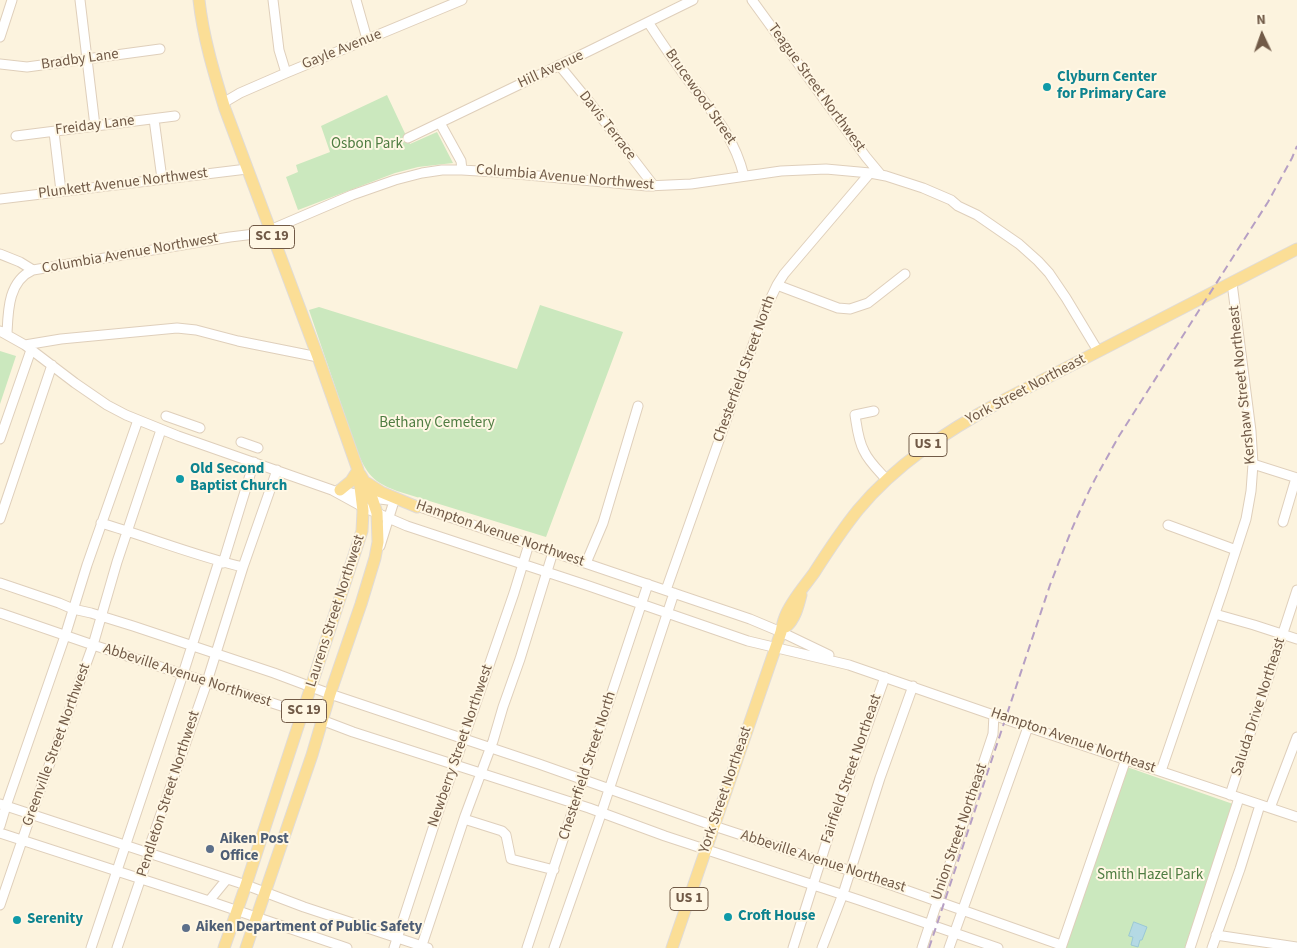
<!DOCTYPE html>
<html>
<head>
<meta charset="utf-8">
<style>
  body { margin:0 }
  #map { position:relative; width:1297px; height:948px; overflow:hidden; background:#fcf3de; font-family:"Source Sans 3",sans-serif }
  canvas { display:block }
  .north { position:absolute; left:1237px; top:10px; width:50px; height:50px; -webkit-text-stroke:4px #fff7e4; paint-order:stroke; rotate:357deg; font-size:14px; font-weight:700; line-height:20px; text-align:center; color:#715a47 }
  .north::after { content:''; display:block; margin:auto; width:18px; height:22px; background:#715a47; clip-path:polygon(50% 0,100% 100%,50% 72%,0 100%) }
</style>
</head>
<body>
<div id="map">
<canvas width="1297" height="948"></canvas>
<div class="north">N</div>
</div>
<script>
const ctx = document.querySelector('canvas').getContext('2d');
ctx.lineJoin = 'round';
function fillPath(path, color) {
  ctx.fillStyle = color;
  ctx.fill(path, 'evenodd');
}
function strokePath(path, color, width, dash) {
  ctx.strokeStyle = color;
  ctx.lineWidth = width;
  ctx.lineCap = dash ? 'butt' : 'round';
  ctx.setLineDash(dash || []);
  ctx.stroke(path);
}
function write(font, color, halo, rows, align = 'center') {
  ctx.font = font + ' "Source Sans 3",sans-serif';
  ctx.lineWidth = 4;
  ctx.setLineDash([]);
  ctx.textBaseline = 'middle';
  ctx.strokeStyle = halo;
  ctx.fillStyle = color;
  for (const [text, x, y, turn = 0] of rows) {
    ctx.save();
    ctx.translate(x, y);
    ctx.rotate((+turn || 0) * Math.PI / 180);
    ctx.textAlign = isNaN(turn) ? turn : align;
    if (halo) ctx.strokeText(text, 0, 0);
    ctx.fillText(text, 0, 0);
    ctx.restore();
  }
}
const green = new Path2D(`
  M387,95L410,144L437,132L453,163L418,167L395,173L298,210L286,177L298,172L296,165L330,152L321,126Z
  M540,305L623,332L546,537L397,491C370,481 365,471 355,445L309,310L319,307L517,369Z
  M0,351L16,356L0,404Z
  M1127,767L1233,804L1185,948H1066Z`);
const water = new Path2D(`
  M1134,922L1147,927L1142,940H1140L1138,947L1131,945L1133,937L1129,936Z`);
const minor = new Path2D(`
  M80,0L95,126
  M273,0L279,50L286,73
  M356,0L367,39
  M752,0L866,157L881,175
  M648,22C661,42 674,61 688,80C712,112 734,136 744,176
  M0,37L12,0
  M0,64L27,67L160,49
  M559,65L591,104L654,186
  M223,103L240,93L286,73L462,0
  M154,119L162,179
  M440,123L461,161L462,170
  M54,132L61,191
  M16,136L175,116
  M408,138L587,52L693,0
  M0,199L247,169
  M270,230L352,195L395,180L422,173L442,170H462L495,172L647,186L691,184L781,171L826,169L870,173L886,176L923,188L951,200L958,206L977,215L1019,244L1038,261L1049,273L1066,298L1098,351
  M0,254L20,262L33,270
  M777,285L838,308L850,309L868,303L905,274
  M0,331L25,345L75,383L107,405L126,415L178,436L332,490L363,507L407,526L589,586L748,641L849,665L1028,727L1297,817
  M7,334C8,311 8,281 33,270L230,237L271,232
  M25,345L61,339L177,328L196,330L238,341L318,357
  M874,411L855,415C857,427 858,440 864,451C869,462 879,471 887,480
  M166,416L200,428
  M0,439L31,350
  M241,442L258,448
  M1253,464L1297,478
  M338,490L372,498L396,501
  M411,504L750,619L781,632L829,655
  M0,519L52,365
  M1283,522L1296,478
  M101,523C149,537 195,556 243,567
  M1168,525L1236,550
  M380,546L394,501
  M223,563L254,462
  M586,563L603,523L638,406
  M0,583L59,603L73,609L91,613L133,626L274,673L330,694L539,764L714,826L863,875L1061,945
  M666,590L766,308L777,285L784,274L870,173
  M0,613L93,645L303,713L353,732L589,808L665,836L859,900L998,948
  M1215,614L1254,625L1297,639
  M1161,771L1223,590L1246,519L1251,491L1253,464L1251,431L1232,283
  M1230,795L1297,590
  M0,804L246,885L304,907L428,948
  M1270,808L1297,737
  M464,819L502,831L506,835L511,859L554,870
  M0,826L6,806L65,636L87,565L138,420
  M0,833L209,901L347,948
  M209,901L227,879
  M0,905L27,826L93,645L117,562L161,430
  M1216,935L1297,947
  M91,948L183,674L219,561
  M117,948L147,860L150,845L205,688L243,567L277,470
  M394,948L437,816L514,593L529,544
  M421,948L465,816L493,741L503,707L520,659L553,552
  M527,948L648,584
  M554,948L599,820L674,593
  M793,948L832,825L885,677
  M822,948L843,894L880,778L913,686
  M922,948L993,734L994,714
  M949,948L1028,727
  M1061,948L1126,759
  M1190,948L1239,798
  M1212,948L1240,869L1260,805`);
const major = new Path2D(`
  M199,0C203,37 214,73 225,109L318,357L358,470L363,511L362,531L246,885L224,948
  M367,483L381,492L417,507
  M340,490L351,481L358,470
  M786,627C795,619 798,607 801,595
  M246,948L312,755L330,694L361,604L375,558L378,542L377,513L369,489L360,474
  M672,948L781,632C782,627 783,622 785,617C791,601 804,587 814,573C828,551 842,530 858,510C896,464 947,431 1000,402L1297,249`);
const rail = new Path2D(`
  M929,948L1050,585C1061,557 1071,529 1084,502C1094,479 1107,458 1119,436L1268,202L1292,158L1297,146`);
const markers = [
  [1047,87,5,"#0f9aa8"],
  [180,479,5,"#0f9aa8"],
  [210,849,5,"#5c6f8a"],
  [728,917,5,"#0f9aa8"],
  [17,920,5,"#0f9aa8"],
  [186,928,5,"#5c6f8a"]
];
const shields = [
  [272,237,45],
  [928,445,38],
  [304,711,45],
  [689,899,38]
];
const shieldNames = [
  ["SC 19",272,237],
  ["US 1",928,445],
  ["SC 19",304,711],
  ["US 1",689,899]
];
const streetNames = [
  ["Gayle Avenue",342,50,-22],
  ["Bradby Lane",80,60,-8],
  ["Hill Avenue",551,70,-25],
  ["Teague Street Northwest",816,88,54],
  ["Brucewood Street",700,97,55],
  ["Freiday Lane",95,126,-7],
  ["Davis Terrace",607,126,52],
  ["Columbia Avenue Northwest",565,178,5],
  ["Plunkett Avenue Northwest",123,184,-7],
  ["Columbia Avenue Northwest",130,254,-10],
  ["Chesterfield Street North",745,369,-70],
  ["Kershaw Street Northeast",1243,385,-96],
  ["York Street Northeast",1026,390,-28],
  ["Hampton Avenue Northwest",500,534,19],
  ["Laurens Street Northwest",336,611,-72],
  ["Abbeville Avenue Northwest",187,676,18],
  ["Saluda Drive Northeast",1259,707,-72],
  ["Hampton Avenue Northeast",1073,741,19],
  ["Greenville Street Northwest",57,745,-70],
  ["Newberry Street Northwest",461,746,-71],
  ["Chesterfield Street North",588,766,-72],
  ["Fairfield Street Northeast",852,769,-71],
  ["York Street Northeast",726,790,-71],
  ["Pendleton Street Northwest",169,794,-72],
  ["Union Street Northeast",960,832,-71],
  ["Abbeville Avenue Northeast",823,862,18]
];
const cultureNames = [
  ["Clyburn Center",1057,78],
  ["for Primary Care",1057,95],
  ["Old Second",190,470],
  ["Baptist Church",190,487],
  ["Croft House",738,917],
  ["Serenity",27,920]
];
const parkNames = [
  ["Osbon Park",367,145],
  ["Bethany Cemetery",437,424],
  ["Smith Hazel Park",1150,876]
];
const serviceNames = [
  ["Aiken Post",220,840],
  ["Office",220,857],
  ["Aiken Department of Public Safety",196,928]
];
fillPath(green, '#cbe8be');
fillPath(water, '#b4d9e4');
strokePath(water, '#9ac8d6', 1);
strokePath(minor, '#dfcfbb', 11);
strokePath(major, '#e0dbd7', 13);
strokePath(minor, '#fff', 9);
strokePath(major, '#fbde96', 11);
strokePath(rail, '#b69fc4', 2, [8, 5]);
for (const [x, y, r, color] of markers) {
  const dot = new Path2D();
  dot.arc(x, y, r, 0, 2 * Math.PI);
  ctx.fillStyle = color;
  ctx.fill(dot);
  strokePath(dot, '#fff7e4', 2);
}
for (const [x, y, w] of shields) {
  const box = new Path2D();
  box.roundRect(x - w / 2, y - 11.5, w, 23, 4);
  ctx.fillStyle = '#fff7e4';
  ctx.fill(box);
  strokePath(box, '#715a47', 1);
}
write('bold 14px', '#715a47', null, shieldNames);
write('15px', '#715a47', '#fff7e4', streetNames);
write('bold 15px', '#0d838f', '#fff7e4', cultureNames, 'left');
write('15px', '#4f7d42', '#fff7e4', parkNames);
write('bold 15px', '#4e5e75', '#fff7e4', serviceNames, 'left');
</script>
</body>
</html>
